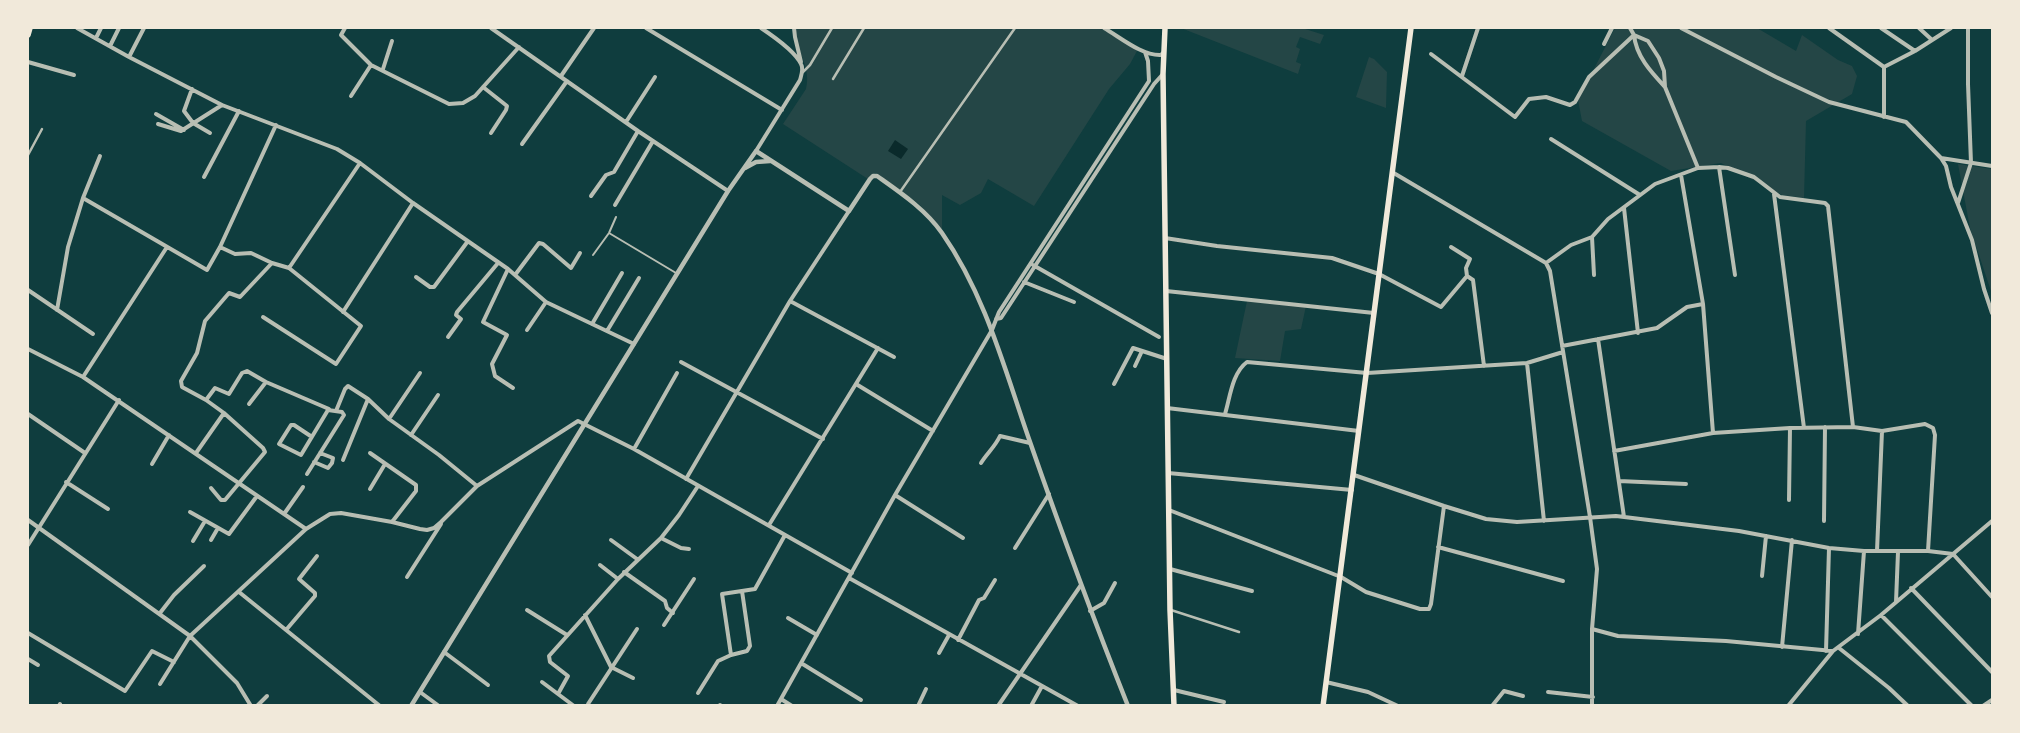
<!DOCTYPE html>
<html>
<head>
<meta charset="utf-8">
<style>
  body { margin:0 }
  #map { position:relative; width:2020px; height:733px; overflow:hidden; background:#0f3d3e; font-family:Quicksand,sans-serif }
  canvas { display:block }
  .frame { position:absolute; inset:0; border:29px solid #f1e9da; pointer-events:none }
</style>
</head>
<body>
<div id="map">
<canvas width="2020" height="733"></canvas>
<div class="frame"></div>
</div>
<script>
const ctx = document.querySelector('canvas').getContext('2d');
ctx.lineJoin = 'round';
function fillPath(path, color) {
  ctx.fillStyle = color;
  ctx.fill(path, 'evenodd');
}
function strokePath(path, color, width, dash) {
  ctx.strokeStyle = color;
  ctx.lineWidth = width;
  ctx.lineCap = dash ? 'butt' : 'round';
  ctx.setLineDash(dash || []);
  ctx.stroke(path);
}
const green = new Path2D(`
  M796,28H1100L1138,49L1130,64L1109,89L1034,206L988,179L981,193L960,205L942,195V230L919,204L876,173L868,179L783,124L806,89C812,65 794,51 796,28Z
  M1181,28H1302L1324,35L1320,44L1300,37L1296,47L1300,49L1296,62L1301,64L1298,74Z
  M1615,28H1757L1796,51L1802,35L1838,60L1852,66L1857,76L1852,94L1806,121L1804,198L1782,195L1721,163L1671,171L1582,121L1578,100Z
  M1369,57L1374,59L1387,72L1386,108L1356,97Z
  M1958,164L1992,169V294L1970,228Z
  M1247,301L1306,306L1301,329L1285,331L1280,361L1235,358Z`);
const water = new Path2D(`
  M895,140L908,149L901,159L888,151Z`);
const service = new Path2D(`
  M609,233L676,273
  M593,255L609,233L616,217`);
const pedestrian = new Path2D(`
  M803,72L810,65L832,28
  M833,79L864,28
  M28,155L42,129
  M900,192L1015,28
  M1171,610L1239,632`);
const minor = new Path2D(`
  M77,28L129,57L222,105L337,149L360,163L413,203L508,269L546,302L634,344
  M345,28L341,35L371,65L449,104L463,103L475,96L519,47
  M491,28L638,131L728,191
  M646,28L782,110
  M794,28L795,37L801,62
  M1104,28C1120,37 1142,56 1161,55L1163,53
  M1630,28L1634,35L1648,41L1659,58L1664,71L1665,87L1698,168
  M1681,28L1776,77L1829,102L1906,122L1941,158L1946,166L1951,187L1972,240L1984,289L1992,313
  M1829,28L1884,67V117
  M1881,28L1915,51
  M1919,28L1931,39
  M1634,35C1636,56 1651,72 1665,87
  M96,38L101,28
  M1604,44L1612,28
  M110,46L119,28
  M1431,54L1515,117
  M129,57L144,28
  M28,62L74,75
  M1884,67L1915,51L1951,28
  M383,69L392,41
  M561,76L594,28
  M1462,76L1478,28
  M483,87L507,106L506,110L491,133
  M192,89L184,111L193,123L210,133
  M351,96L371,65
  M156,114L184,130
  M1515,117L1529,99L1546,97L1570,105L1575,102L1589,77L1634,35
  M626,122L655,77
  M158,124L181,131L222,105
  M1551,139L1640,195
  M522,144L567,81
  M756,151L800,80C801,76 804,69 801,64C795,51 773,36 761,28
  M1941,158L1992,166
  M1719,167L1735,275
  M1392,172L1546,263
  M1681,175L1703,304L1713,433
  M204,177L239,111
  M1774,194L1804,428
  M591,196L606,175L614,172L638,131
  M83,198L207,270L220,247L276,125
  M1958,203L1971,163L1968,84V28
  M615,205L653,141
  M1624,208L1638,333
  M1592,237L1594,275
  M1165,238L1217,246L1332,258L1379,274L1441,307L1467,276L1466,268L1470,259L1451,247
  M220,247L235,254L251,253L272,263L289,268L361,326L336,364L263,317
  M1546,263L1571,245L1592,237L1608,219L1655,184L1698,168L1719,167L1728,168L1754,177L1780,197L1825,203L1828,206L1853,427
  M1546,263L1550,271L1590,517L1597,569L1592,629V706
  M1033,265L1159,337
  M289,268L360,163
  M508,269L483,322L507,335L492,364L495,376L513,388
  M515,275L539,243L543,244L571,268L580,253
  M1467,276L1473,280L1484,366
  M416,277L430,287H434L468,241
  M1024,282L1074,302
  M28,290L93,334
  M1166,291L1374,313
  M790,301L894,357
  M57,310L68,247L83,198L100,156
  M343,312L413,203
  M996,319L1001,318L1154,84L1163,74
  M592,324L622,273
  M527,330L546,302
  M607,331L639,278
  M448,337L461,319L456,315L457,312L498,263
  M1598,339L1624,517
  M1562,346L1657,328L1687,307L1703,304
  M28,349L83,377L306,529
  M681,362L823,439
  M1527,363L1544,521
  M1135,366L1142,351
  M83,377L167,247
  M856,384L933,431
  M1114,384L1133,348L1167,359
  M206,400L215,388L229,394L242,373L247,371L266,382L329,409
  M249,404L266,382
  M1167,408L1359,431
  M336,411L345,389L348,386L368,399L389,419L439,455L477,486
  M28,414L85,453
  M1225,414C1230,398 1232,373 1247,362L1367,373L1527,363L1563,352
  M389,419L420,373
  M411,435L438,395
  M634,449L677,373
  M1614,451L1713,433L1790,428L1853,427L1882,431L1925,424L1933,428L1935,435L1928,551
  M196,453L224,413
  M370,453L416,485V491L392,522
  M343,460L368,399
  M314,462L328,468L332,463L333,458L320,453
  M981,463C987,453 995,447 1000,436L1030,443
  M152,464L169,435
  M1168,473L1352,490
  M307,474L344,415L342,412L328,410L301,455L279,444L291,425H294L312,437
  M1354,475L1444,506L1486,519L1517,522L1616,516L1739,531L1829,548L1864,551H1928L1953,554L1992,597
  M686,479L790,301L849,211
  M1619,481L1686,484
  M66,482L108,509
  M211,488L221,500H225L265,452L263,448L224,413L206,400L182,387L181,381L197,353L205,321L229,293L240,297L272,263
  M370,489L385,464
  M895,495L963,538
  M1789,500L1790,428
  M1169,510L1341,577L1366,592L1420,609H1429L1431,604L1444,506
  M190,512L229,534L257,496
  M284,514L303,487
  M28,520L190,636L237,683L251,706
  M1824,521L1825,427
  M769,525L878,348
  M661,538L681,548L689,549
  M211,540L218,528
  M611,540L637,559
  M193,541L205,521
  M28,545L119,400
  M1438,547L1563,581
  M1015,548L1049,494
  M1877,551L1882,431
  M600,565L618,579
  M1170,569L1252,591
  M624,572L665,601L667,608L673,613
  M1762,576L1766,536
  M407,577L441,524
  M849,578L1078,706
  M1911,588L1992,672
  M239,592L380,706
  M1896,602L1898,552
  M527,610L567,635
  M1090,611L1104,603L1115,583
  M160,613L174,595L204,566
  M585,615L611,667L633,678
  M1881,615L1972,706
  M788,618L817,635
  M664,625L694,579
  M1592,629L1618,636L1726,641L1833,651
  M286,630L315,596V593L299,579L317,556
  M28,633L125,691L152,651L174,662
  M1858,634L1864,551
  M958,640L979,600L984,598L995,580
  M1782,647L1792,540
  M1839,648L1889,688L1908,706
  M1826,651L1829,548
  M444,652L488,685
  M939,653L949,635
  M731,655L747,651L750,646L742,591
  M28,659L38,665
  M801,663L861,700
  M542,682L574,706
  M1326,682L1368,692L1398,706
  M160,684L190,636L306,529L330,514L341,513L392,522L420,529L427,530L434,528L441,522L477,486L578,421L634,449L852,573
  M1174,690L1224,702
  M420,692L439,706
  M1548,692L1593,697
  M698,693L718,661L731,655L722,594L755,589L785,535
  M558,694L568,676L550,662L549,656L618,579L661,538L679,515L698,486
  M781,699L792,706
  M588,704L637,629
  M720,705L721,706
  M59,706L60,704
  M257,706L267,696
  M777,706L895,495L992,330L999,312L1149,81L1148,61L1145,52
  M918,706L926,689
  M998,706L1081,585
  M1031,706L1042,686
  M1492,706L1504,691L1523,696
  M1788,706L1833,651L1881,615L1992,521
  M1983,706L1992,700`);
const tertiary = new Path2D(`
  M745,168L756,162L770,161
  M411,706L728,191L756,151L849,211L870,179L873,176H877C901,193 925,209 942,233C986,296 1005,371 1030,442C1061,531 1093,618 1128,706`);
const primary = new Path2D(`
  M1165,28L1163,74L1170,610L1174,706
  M28,35L30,28
  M1323,706L1411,28`);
fillPath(green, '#244646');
fillPath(water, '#0a2a2b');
strokePath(service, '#b8beb3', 2);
strokePath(pedestrian, '#b8beb3', 2.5);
strokePath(minor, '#b8beb3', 4);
strokePath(tertiary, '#b8beb3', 4.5);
strokePath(primary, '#f1e9da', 5.5);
</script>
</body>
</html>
